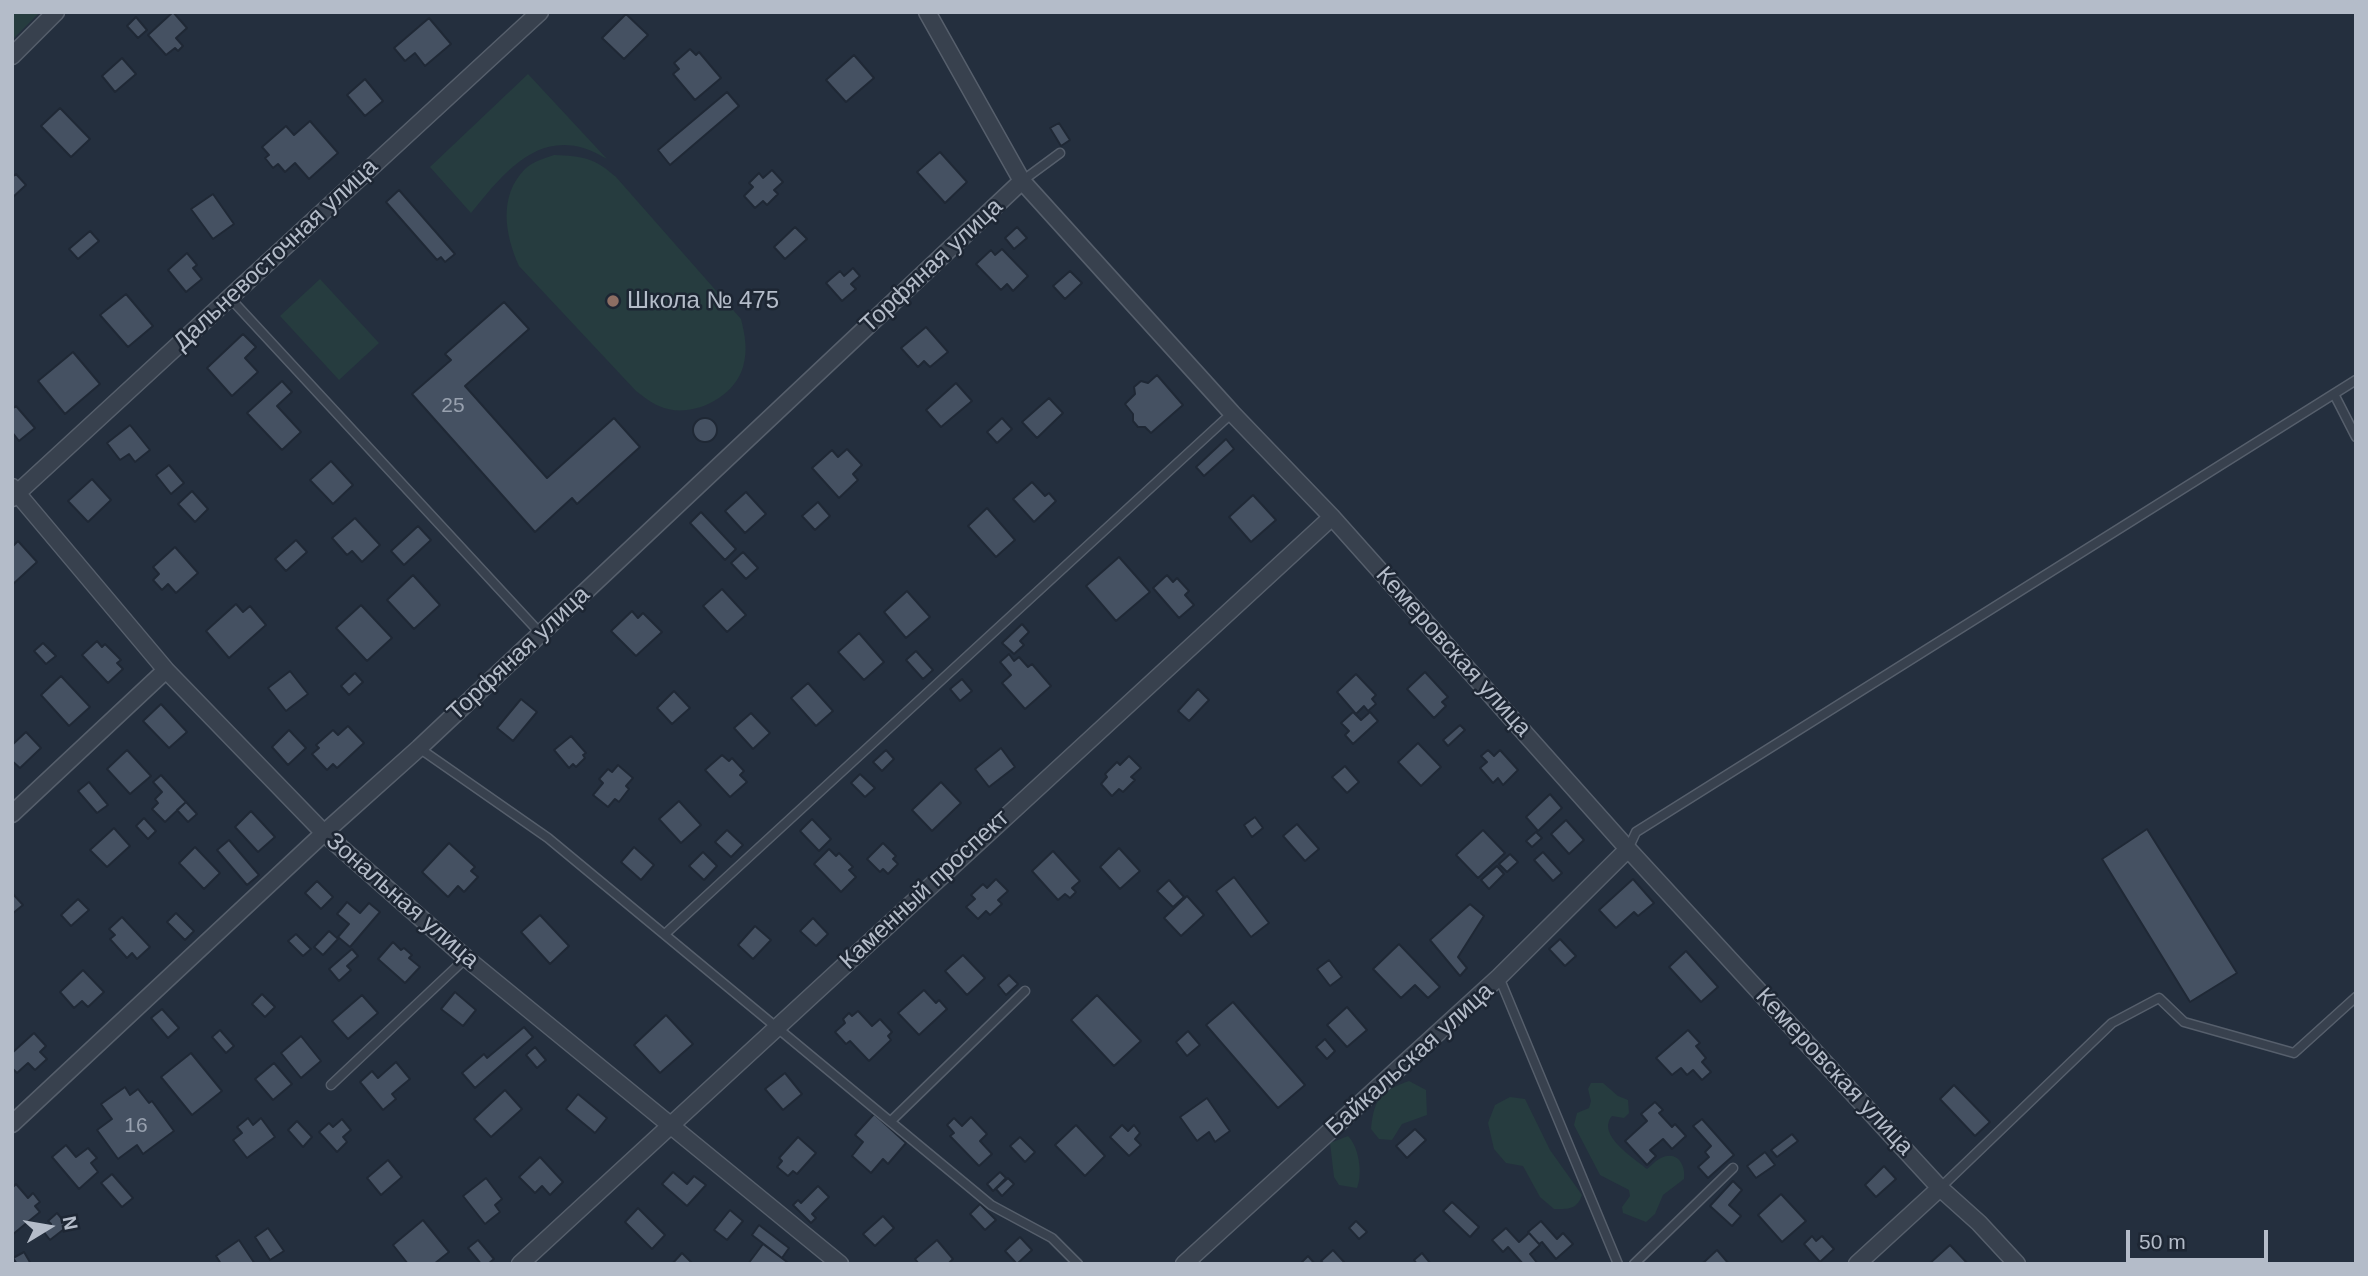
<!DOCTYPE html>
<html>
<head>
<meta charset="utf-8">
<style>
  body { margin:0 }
  #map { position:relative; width:2368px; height:1276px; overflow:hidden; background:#242f3e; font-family:Arial,sans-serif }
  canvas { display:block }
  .frame { position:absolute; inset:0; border:14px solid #b4bcc9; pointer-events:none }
  .north { position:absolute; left:14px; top:1192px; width:70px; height:70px; -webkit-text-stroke:5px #1d2633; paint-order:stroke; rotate:79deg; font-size:19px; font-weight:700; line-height:28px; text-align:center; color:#b4bcc9 }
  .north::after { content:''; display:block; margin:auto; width:24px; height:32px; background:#b4bcc9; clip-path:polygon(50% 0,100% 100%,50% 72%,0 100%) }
  .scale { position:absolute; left:2126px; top:1230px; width:142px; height:32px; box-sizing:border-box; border:4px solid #b4bcc9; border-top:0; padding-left:9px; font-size:21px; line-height:24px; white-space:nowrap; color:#b4bcc9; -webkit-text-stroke:5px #1d2633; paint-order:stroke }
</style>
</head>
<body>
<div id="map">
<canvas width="2368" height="1276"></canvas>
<div class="frame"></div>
<div class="north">N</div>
<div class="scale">50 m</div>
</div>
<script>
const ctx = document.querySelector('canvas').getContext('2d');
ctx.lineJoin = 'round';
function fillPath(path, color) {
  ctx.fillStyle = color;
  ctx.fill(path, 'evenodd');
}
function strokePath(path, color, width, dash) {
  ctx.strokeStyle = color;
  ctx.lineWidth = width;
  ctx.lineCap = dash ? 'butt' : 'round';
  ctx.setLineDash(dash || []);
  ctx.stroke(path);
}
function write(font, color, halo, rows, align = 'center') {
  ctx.font = font + ' Arial,sans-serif';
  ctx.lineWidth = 5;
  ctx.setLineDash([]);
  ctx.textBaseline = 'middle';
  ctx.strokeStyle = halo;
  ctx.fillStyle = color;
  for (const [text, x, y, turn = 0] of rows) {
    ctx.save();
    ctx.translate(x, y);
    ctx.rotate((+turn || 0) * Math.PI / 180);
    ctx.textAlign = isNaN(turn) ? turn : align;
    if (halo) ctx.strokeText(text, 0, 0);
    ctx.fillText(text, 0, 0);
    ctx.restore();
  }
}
const green = new Path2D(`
  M12,12H40L12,40Z
  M528,74L607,159C546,121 508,167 471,213L430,167Z
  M554,155C583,156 595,158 616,177L741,319C745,335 748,350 743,367C734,399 689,420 659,406C651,403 643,396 636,391L519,266C505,235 498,196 525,169C532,162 545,158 554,155Z
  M320,279L379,343L339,380L280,316Z
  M1409,1081L1426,1090L1427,1115L1402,1124L1392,1140L1379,1139L1371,1129C1374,1098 1381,1091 1409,1081Z
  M1591,1083H1603L1618,1096L1628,1100L1629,1113L1624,1118L1612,1116C1596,1135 1634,1158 1647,1169C1651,1166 1656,1160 1661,1158C1677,1150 1686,1165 1684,1179L1663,1195L1655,1214L1646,1222L1623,1213L1622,1207L1630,1196L1629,1190L1600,1175L1574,1125L1577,1113L1589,1108L1591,1101L1588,1089Z
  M1510,1097L1525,1099L1550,1150L1582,1195C1577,1210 1568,1209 1554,1209L1540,1197L1523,1166L1506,1163L1494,1149L1488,1123L1495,1105Z
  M1348,1136C1359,1147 1363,1174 1357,1188L1339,1185L1334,1177L1330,1143Z`);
const building = new Path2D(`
  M173,12L187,28L176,38L183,46L178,51L175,48L166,55L148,35Z
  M626,14L648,35L624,59L602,38Z
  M136,17L147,30L138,38L127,26Z
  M429,18L451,44L425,66L415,53L405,61L394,48Z
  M690,49L696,55L699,52L721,78L695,100L673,74L679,69L674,63Z
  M854,55L874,78L846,102L826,80Z
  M122,58L136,74L115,92L102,76Z
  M365,79L383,101L365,116L347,95Z
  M727,92L739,106L670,165L658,150Z
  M60,108L90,139L71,157L41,126Z
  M310,121L338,153L309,179L295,163L285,172L278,164L273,168L265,158L269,155L262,147L286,126L294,135Z
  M1059,123L1070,140L1061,146L1050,128Z
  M940,152L967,182L945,203L917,172Z
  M772,170L783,182L774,190L778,194L767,205L763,201L755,208L744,196L753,187L749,183L759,173L763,178Z
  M16,174L26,185L12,198V177Z
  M399,190L455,254L445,262L441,257L437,260L386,202Z
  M213,194L234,224L213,239L191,209Z
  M795,227L807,239L785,259L774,247Z
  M1017,227L1027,238L1014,249L1005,238Z
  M90,231L99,241L78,259L69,249Z
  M1002,249L1028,276L1013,291L1007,284L1001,290L976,264L991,250L995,255Z
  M187,253L197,265L193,268L202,279L186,292L168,270Z
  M853,268L860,276L851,284L856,289L842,301L826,283L840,271L844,276Z
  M1070,271L1082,283L1065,299L1053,286Z
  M126,294L153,326L128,347L100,315Z
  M504,302L529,329L465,386L547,478L614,418L640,447L577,504L572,498L535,532L412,394L451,360L445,354Z
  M926,327L948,352L930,367L924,361L918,367L901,348Z
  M243,334L256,347L245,358L258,372L232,396L207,368Z
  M73,352L100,384L65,414L38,381Z
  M1157,375L1183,405L1151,433L1145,427H1138L1133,421V414L1125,404L1135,394L1134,387L1141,381L1148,383Z
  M282,381L292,392L277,406L301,432L282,450L247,413Z
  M956,383L972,401L941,427L926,410Z
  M1049,398L1063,413L1037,438L1022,422Z
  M16,406L35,428L19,441L12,432V409Z
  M1002,418L1012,429L997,443L987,432Z
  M693 430a12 12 0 1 1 24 0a12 12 0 1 1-24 0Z
  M130,425L150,450L135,462L129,454L120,460L107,443Z
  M1226,439L1234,449L1204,476L1196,467Z
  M847,449L862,465L853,474L858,480L839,498L812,468L832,450L838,457Z
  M331,461L353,485L333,504L310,480Z
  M169,465L184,483L171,494L156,475Z
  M92,479L111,500L88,522L68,501Z
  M1032,482L1045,496L1049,493L1056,501L1034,522L1013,499Z
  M192,491L208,509L195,522L178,504Z
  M746,492L766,514L745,533L725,511Z
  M1253,495L1276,520L1251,542L1229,517Z
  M818,502L830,516L815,530L802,516Z
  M987,508L1015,540L996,557L968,526Z
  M701,512L736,549L725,560L690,523Z
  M355,518L380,545L362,562L352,551L347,555L332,538Z
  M418,526L431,540L404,565L391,551Z
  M296,540L307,552L286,571L275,559Z
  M18,541L37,562L12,585V547Z
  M175,547L198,573L176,593L168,584L162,590L153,580L159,574L153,567Z
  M743,552L758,568L746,579L731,563Z
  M1119,557L1150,592L1116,621L1086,586Z
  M413,575L440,605L414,629L387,600Z
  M1167,575L1173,582L1177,578L1189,591L1185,595L1194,605L1179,618L1153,588Z
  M722,589L746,615L727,632L703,606Z
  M907,591L930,617L906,638L884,612Z
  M236,604L243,612L250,606L266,625L229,658L206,631Z
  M361,605L392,638L367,661L336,628Z
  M632,611L638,618L643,613L662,632L636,656L611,631Z
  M1022,624L1029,632L1020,641L1024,645L1014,654L1002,643Z
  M859,633L884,662L864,680L838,652Z
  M97,641L102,647L105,644L121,660L117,663L123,669L108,683L82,655Z
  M43,643L56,656L46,664L34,651Z
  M916,651L933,670L923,679L906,660Z
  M1009,654L1014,661L1019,657L1028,667L1032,664L1051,686L1025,709L1002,683L1011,675L1000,662Z
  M290,671L308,694L286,711L268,688Z
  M1425,672L1448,697L1442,702L1446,706L1434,718L1407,689Z
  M355,673L363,682L349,695L341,686Z
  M1356,674L1376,695L1372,699L1376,704L1368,711L1364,706L1356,714L1337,692Z
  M61,676L90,707L69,726L41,695Z
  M962,679L972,691L960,701L950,689Z
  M808,683L833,711L816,726L791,698Z
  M1198,689L1209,700L1189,721L1178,711Z
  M674,691L690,708L672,724L657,708Z
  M521,699L537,712L513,741L497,728Z
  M161,704L187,732L169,748L143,721Z
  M1353,712L1361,720L1370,712L1378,721L1353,744L1345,735L1349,731L1341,723Z
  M751,713L770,733L753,749L734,728Z
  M1460,725L1465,730L1448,746L1443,740Z
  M348,726L364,743L337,768L333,764L327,770L312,754L319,748L316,745L333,730L338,735Z
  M289,730L306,748L288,765L272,747Z
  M26,732L41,748L20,768L12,761V745Z
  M571,736L586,753L583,755L585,758L576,767L573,764L569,768L554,750Z
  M1418,743L1441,767L1421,786L1398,762Z
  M1001,748L1015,767L989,787L975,769Z
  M127,750L151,776L130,794L107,769Z
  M886,750L894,759L882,771L873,762Z
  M1488,750L1494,756L1500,750L1518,770L1503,785L1498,778L1493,783L1480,768L1487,762L1481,756Z
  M722,755L729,761L732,758L744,771L740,775L747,782L730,797L705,770Z
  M1129,756L1141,768L1131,777L1135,780L1123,792L1119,789L1112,796L1101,784L1107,777L1105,774L1117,762L1120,765Z
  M618,765L633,778L626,786L629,789L619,802L615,799L608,807L593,795L603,783L599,779L608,769L612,772Z
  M1345,766L1359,782L1347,793L1332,777Z
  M860,774L875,788L865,797L851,783Z
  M161,775L186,802L165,822L152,809L158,803L155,799L162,792L153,782Z
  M89,782L108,805L97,813L78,791Z
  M941,782L961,803L932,831L912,810Z
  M1550,794L1562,808L1538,831L1526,817Z
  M679,801L701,825L681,843L659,819Z
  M186,802L197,814L188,822L177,810Z
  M251,811L275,837L258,852L235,827Z
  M1255,817L1263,828L1252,837L1244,825Z
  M144,818L156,831L148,839L136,826Z
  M812,819L831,839L819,851L800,831Z
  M1566,820L1584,840L1569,854L1551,834Z
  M1297,824L1319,849L1305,861L1283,836Z
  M114,828L130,846L107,867L90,850Z
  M2147,829L2237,973L2190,1002L2102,859Z
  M727,830L743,845L731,857L715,842Z
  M1483,830L1505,853L1478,878L1456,855Z
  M1536,832L1542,838L1532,847L1526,841Z
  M229,840L259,875L247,885L217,850Z
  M449,843L475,867L471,871L478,877L464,892L458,886L448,897L422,872Z
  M883,843L896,856L893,859L898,864L888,874L883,869L880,872L867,859Z
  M195,847L220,873L204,889L179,863Z
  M634,847L654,865L641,880L621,862Z
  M1119,848L1140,871L1120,889L1100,867Z
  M829,849L836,856L839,853L853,867L849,870L856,877L841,892L814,864Z
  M1053,851L1080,881L1072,888L1076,892L1070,898L1065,894L1058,900L1032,871Z
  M703,852L717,866L704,880L689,866Z
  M1543,852L1562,873L1553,881L1534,860Z
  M1510,854L1518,862L1507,872L1499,864Z
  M1497,866L1504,874L1489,889L1481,880Z
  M1234,877L1269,923L1251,937L1216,891Z
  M996,879L1008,891L998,900L1002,904L990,915L986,911L978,919L966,907L975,899L971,895L983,884L987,888Z
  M1633,879L1654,903L1638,916L1634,912L1616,928L1599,910Z
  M1169,880L1184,897L1173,907L1157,891Z
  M317,881L333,897L321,909L305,893Z
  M12,893L23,905L12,914Z
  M1187,896L1204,915L1181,936L1164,918Z
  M78,899L89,910L71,926L61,915Z
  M347,902L360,913L369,903L380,912L350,947L338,937L349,924L337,914Z
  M1470,904L1484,916L1458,957L1467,968L1460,976L1430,940Z
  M176,913L194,931L185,940L167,922Z
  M540,915L569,946L550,964L521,932Z
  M122,917L150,947L137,959L132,953L127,958L110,939L115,935L109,929Z
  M813,918L828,934L816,946L800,931Z
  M755,926L771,940L753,959L738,945Z
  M329,931L338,939L323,955L314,947Z
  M296,934L311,949L303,956L288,941Z
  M1560,939L1576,956L1565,966L1549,949Z
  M393,942L401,950L404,948L412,955L409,958L420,967L405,983L378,959Z
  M1399,944L1440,987L1428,998L1415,985L1401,998L1373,969Z
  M352,949L358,956L347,966L351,970L339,981L329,969Z
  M1686,951L1718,987L1701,1002L1669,967Z
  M963,955L985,978L967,995L945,971Z
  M1329,960L1342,977L1330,986L1317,969Z
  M83,970L104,992L88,1007L82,1001L74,1008L60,992Z
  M1009,975L1018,984L1006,995L998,985Z
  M924,990L936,1003L939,1000L947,1009L919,1035L898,1013Z
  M455,992L476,1010L463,1026L441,1009Z
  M262,994L275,1007L265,1017L252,1004Z
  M362,995L378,1013L348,1039L332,1021Z
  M1097,995L1141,1041L1114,1066L1071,1020Z
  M1233,1002L1305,1085L1278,1108L1206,1025Z
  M1347,1007L1367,1030L1347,1047L1327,1025Z
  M162,1009L179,1028L168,1038L151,1018Z
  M858,1011L872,1026L880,1019L892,1032L888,1036L891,1040L869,1061L850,1041L846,1044L835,1032L845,1023L843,1019L849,1013L852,1016Z
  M666,1015L693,1044L660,1073L634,1045Z
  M524,1027L533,1037L475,1088L462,1073L484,1054L487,1058Z
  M220,1030L234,1046L226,1053L212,1037Z
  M1688,1030L1700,1043L1696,1046L1706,1058L1702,1062L1711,1072L1702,1080L1693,1070L1687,1075L1681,1068L1672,1075L1656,1058Z
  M1188,1031L1200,1045L1187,1056L1176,1042Z
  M34,1033L46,1046L40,1052L47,1059L35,1070L28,1063L17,1073L12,1068V1053Z
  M301,1036L321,1061L301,1078L281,1053Z
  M1325,1039L1335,1051L1327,1059L1316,1047Z
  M535,1047L546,1060L537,1068L526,1055Z
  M191,1053L222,1091L192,1115L161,1077Z
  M396,1062L410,1079L392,1094L396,1099L383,1110L360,1082L372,1071L378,1078Z
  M274,1063L292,1084L273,1100L255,1079Z
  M785,1073L802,1094L783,1110L765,1089Z
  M1954,1085L1990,1122L1975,1136L1940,1099Z
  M125,1087L130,1095L138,1089L149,1103L152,1101L174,1131L143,1154L137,1145L118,1159L97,1130L112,1119L101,1104Z
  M505,1090L522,1109L491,1137L474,1119Z
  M578,1094L607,1118L595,1133L566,1109Z
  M1207,1098L1230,1131L1215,1142L1209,1132L1197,1141L1180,1117Z
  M1655,1102L1663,1110L1659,1113L1672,1127L1675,1124L1686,1136L1672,1149L1663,1139L1650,1150L1656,1156L1647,1165L1625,1141L1647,1121L1641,1114Z
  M874,1114L906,1143L888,1164L883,1159L871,1173L852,1156L863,1142L855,1135Z
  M971,1117L987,1134L980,1141L992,1154L979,1166L950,1136L954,1133L947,1125L954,1118L962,1126Z
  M248,1118L253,1125L261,1118L275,1137L247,1158L233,1140L242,1133L237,1127Z
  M342,1119L351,1130L343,1137L347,1142L337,1152L319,1132L329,1123L333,1127Z
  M1702,1119L1734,1155L1708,1178L1698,1167L1709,1157L1705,1152L1711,1146L1693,1126Z
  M297,1121L312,1137L303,1147L288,1130Z
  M1076,1125L1105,1156L1085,1176L1055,1145Z
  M1122,1125L1128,1131L1134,1125L1140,1133L1135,1139L1141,1145L1129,1156L1110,1137Z
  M1415,1129L1426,1140L1407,1158L1396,1146Z
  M1792,1134L1798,1141L1777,1157L1771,1150Z
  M798,1137L816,1153L797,1174L793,1171L788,1176L777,1167L782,1161L779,1158Z
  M1020,1137L1035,1152L1025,1162L1010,1146Z
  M66,1145L76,1157L88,1148L97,1158L91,1163L98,1172L79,1189L52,1157Z
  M1765,1152L1775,1165L1756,1178L1747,1166Z
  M540,1157L563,1182L550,1195L542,1186L535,1193L519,1177Z
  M388,1160L402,1177L381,1195L367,1178Z
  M1884,1166L1896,1179L1876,1197L1865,1185Z
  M673,1172L687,1184L694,1176L706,1185L687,1206L662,1184Z
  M1000,1172L1006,1178L993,1191L987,1184Z
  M112,1174L133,1198L122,1207L101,1183Z
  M486,1178L502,1199L495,1205L500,1212L485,1224L463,1196Z
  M1008,1178L1014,1184L1002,1196L996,1189Z
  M1733,1181L1742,1190L1729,1205L1741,1216L1732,1226L1710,1206Z
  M16,1184L28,1198L33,1193L40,1202L35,1206L40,1212L12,1235V1188Z
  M818,1186L829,1197L812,1214L816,1218L811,1223L793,1205L798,1200L801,1203Z
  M1781,1194L1806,1221L1782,1242L1758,1215Z
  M1452,1202L1479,1227L1470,1237L1443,1211Z
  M980,1204L996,1220L985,1230L970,1214Z
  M638,1208L665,1235L652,1249L625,1222Z
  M730,1210L743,1221L727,1240L714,1230Z
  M57,1213L68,1226L50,1240L43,1231L51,1224L48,1221Z
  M883,1216L894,1228L875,1246L863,1234Z
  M423,1220L449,1252L434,1264H408L393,1245Z
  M1356,1221L1367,1232L1359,1239L1349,1228Z
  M1541,1221L1557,1239L1563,1233L1573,1244L1556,1259L1542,1242L1539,1244L1528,1232Z
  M759,1225L789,1248L782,1258L752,1235Z
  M268,1228L284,1251L270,1260L255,1237Z
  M1506,1228L1519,1242L1529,1233L1540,1245L1530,1254L1538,1264H1523L1508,1247L1503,1252L1492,1240Z
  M1812,1236L1816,1241L1822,1236L1834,1249L1820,1262L1804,1244Z
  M1020,1237L1032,1250L1017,1264L1005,1251Z
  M239,1240L255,1264H221L216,1256Z
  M478,1240L494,1259L488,1264H481L468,1248Z
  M937,1240L953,1259L948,1264H919L915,1259Z
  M763,1244L787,1262L786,1264H748Z
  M1950,1245L1968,1264H1929Z
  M1333,1250L1344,1262L1342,1264H1324L1321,1261Z
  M1717,1250L1729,1264H1702Z
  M24,1252L31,1264H17L13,1258Z
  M682,1253L693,1264H672Z
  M1422,1253L1431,1264H1417L1414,1260Z
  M1308,1256L1315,1264H1300Z`);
const lane = new Path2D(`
  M1022,181L1060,153
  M230,298L541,634
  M2334,394L2356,437
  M419,748L548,838L991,1205L1052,1238L1078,1264
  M1628,849L1636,832L2356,380
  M665,934L1232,413
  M1499,977L1618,1264
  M331,1085L466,958
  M891,1121L1025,991
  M1940,1188L2112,1023L2159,998L2184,1022L2294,1053L2356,997
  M1634,1264L1733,1168`);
const street = new Path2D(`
  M927,12L1022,181L1232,413L1332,517L1628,849L1940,1188L1979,1223L2017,1264
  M12,56L56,12
  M12,487L166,670L324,833L466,958L840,1264
  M12,498L540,12
  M12,814L166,670
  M12,1124L324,833L419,748L1022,181
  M520,1264L1332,517
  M1184,1264L1499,977L1628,849
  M1857,1264L1940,1188`);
const markers = [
  [613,301,7,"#8d6e63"]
];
const numberNames = [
  ["25",453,406],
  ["16",136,1126]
];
const streetNames = [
  ["Дальневосточная улица",276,255,-43],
  ["Торфяная улица",932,266,-43],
  ["Кемеровская улица",1453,652,48],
  ["Торфяная улица",519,654,-43],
  ["Каменный проспект",925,890,-43],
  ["Зональная улица",402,901,41],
  ["Байкальская улица",1410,1060,-42],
  ["Кемеровская улица",1834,1072,47]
];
const poiNames = [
  ["Школа № 475",627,301]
];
fillPath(green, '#263c3f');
fillPath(building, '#455162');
strokePath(building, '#1f2835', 2);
strokePath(lane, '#565f6c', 11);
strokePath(street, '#565f6c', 19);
strokePath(lane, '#38414e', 8);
strokePath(street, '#38414e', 16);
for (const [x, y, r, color] of markers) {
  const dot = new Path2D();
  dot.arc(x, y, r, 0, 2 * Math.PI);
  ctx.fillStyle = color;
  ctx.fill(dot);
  strokePath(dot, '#1d2633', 2.5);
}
write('21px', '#98a1af', null, numberNames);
write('24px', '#b4bcc9', '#1d2633', streetNames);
write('24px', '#b4bcc9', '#1d2633', poiNames, 'left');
</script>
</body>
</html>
